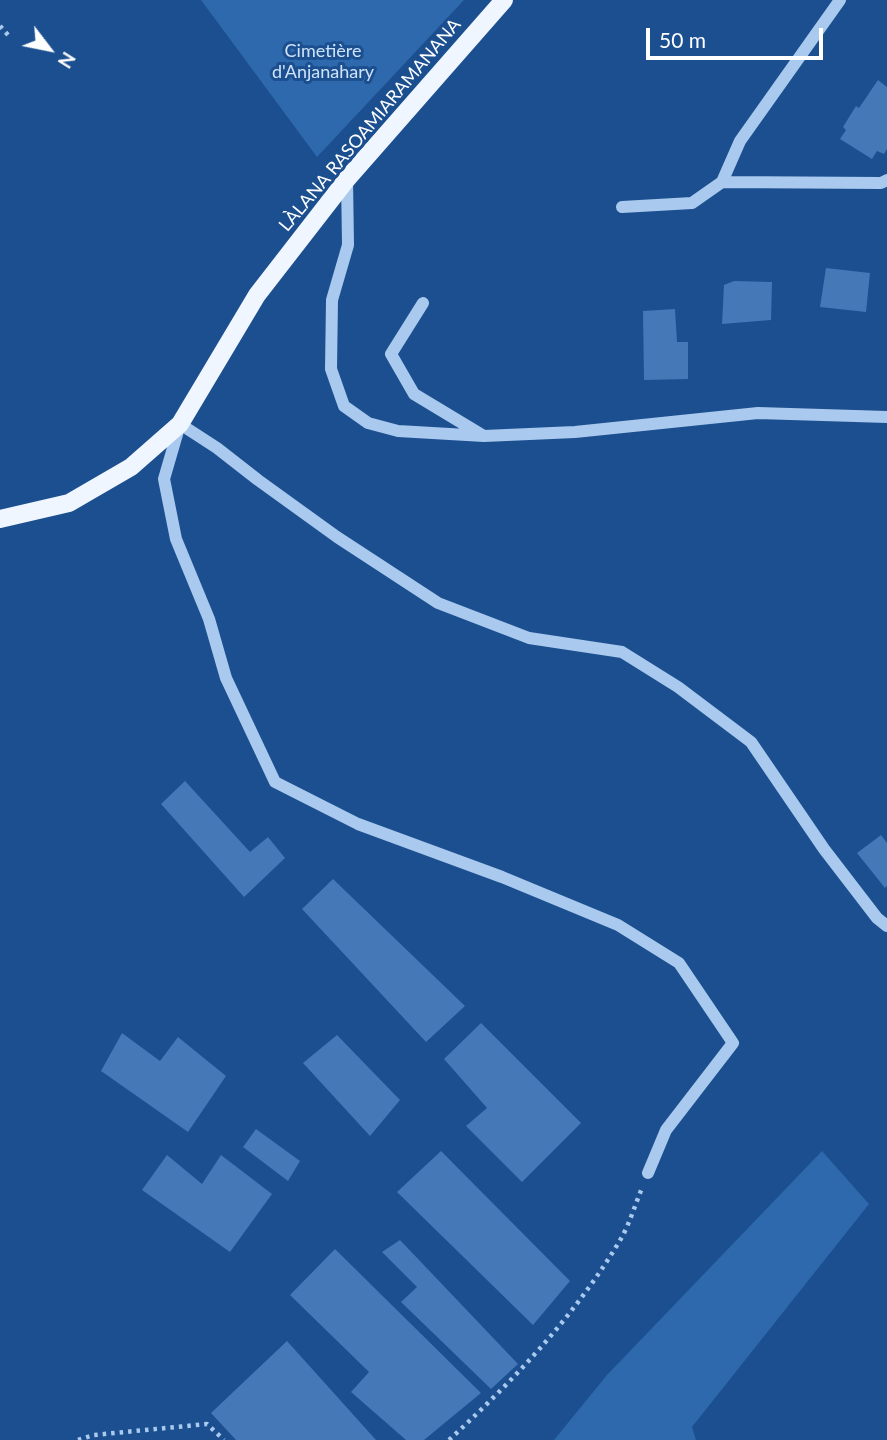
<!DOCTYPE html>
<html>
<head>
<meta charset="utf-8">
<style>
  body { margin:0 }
  #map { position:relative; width:887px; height:1440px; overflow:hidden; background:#1b4f8f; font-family:Lato,sans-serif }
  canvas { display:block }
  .north { position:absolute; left:14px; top:14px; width:70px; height:70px; -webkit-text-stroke:5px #1b4f8f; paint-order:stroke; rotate:122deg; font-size:19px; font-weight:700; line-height:28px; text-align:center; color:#fff }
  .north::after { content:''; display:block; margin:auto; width:24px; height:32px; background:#fff; clip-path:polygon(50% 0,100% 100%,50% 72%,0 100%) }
  .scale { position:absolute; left:646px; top:28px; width:177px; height:32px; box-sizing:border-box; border:4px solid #fff; border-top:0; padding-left:9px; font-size:21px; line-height:24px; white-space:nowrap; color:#fff; -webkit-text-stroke:5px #1b4f8f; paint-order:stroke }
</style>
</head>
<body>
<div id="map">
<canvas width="887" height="1440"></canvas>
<div class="north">N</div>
<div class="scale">50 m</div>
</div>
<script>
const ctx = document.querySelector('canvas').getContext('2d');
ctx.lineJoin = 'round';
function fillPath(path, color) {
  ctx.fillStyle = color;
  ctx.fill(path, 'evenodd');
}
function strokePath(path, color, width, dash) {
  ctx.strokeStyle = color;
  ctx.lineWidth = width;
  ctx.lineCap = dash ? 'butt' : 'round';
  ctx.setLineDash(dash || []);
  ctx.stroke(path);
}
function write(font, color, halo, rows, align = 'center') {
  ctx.font = font + ' Lato,sans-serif';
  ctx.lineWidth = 6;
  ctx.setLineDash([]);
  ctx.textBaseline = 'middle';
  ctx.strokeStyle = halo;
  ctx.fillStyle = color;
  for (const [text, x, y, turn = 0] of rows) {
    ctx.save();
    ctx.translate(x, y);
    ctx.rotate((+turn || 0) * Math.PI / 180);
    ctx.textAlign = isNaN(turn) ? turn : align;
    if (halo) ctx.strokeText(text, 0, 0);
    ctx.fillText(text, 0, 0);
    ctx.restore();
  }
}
const green = new Path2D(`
  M201,0H464L317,157Z
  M822,1151L869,1204L692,1427L696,1440H554L607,1375Z`);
const building = new Path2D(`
  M878,80L887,87V149L884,154L877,151L872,159L840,139L846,130L843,127L856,106L859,108Z
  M826,268L870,273L866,312L820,307Z
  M734,281L772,282L771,320L722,324L724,285Z
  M675,309L677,342H688V379L644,380L643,311Z
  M185,781L250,852L268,837L285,858L244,897L161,804Z
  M881,835L887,843V886L885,888L857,853Z
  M333,879L465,1006L426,1042L302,909Z
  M481,1023L581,1123L522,1182L466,1126L487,1108L444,1059Z
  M122,1033L160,1061L178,1037L226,1076L188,1132L101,1071Z
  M337,1035L400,1100L370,1136L303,1063Z
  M256,1129L300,1161L288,1181L243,1147Z
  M441,1151L570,1281L533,1325L397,1192Z
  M167,1155L202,1184L221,1155L272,1194L230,1252L142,1190Z
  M400,1240L518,1364L491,1389L401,1302L417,1287L382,1252Z
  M335,1249L481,1393L424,1440H406L351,1392L369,1372L290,1295Z
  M287,1341L376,1440H236L211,1413Z`);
const path = new Path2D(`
  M0,26L8,35
  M78,1440L94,1435L207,1424L224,1440
  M449,1440C513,1381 574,1317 619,1242C629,1226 635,1205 642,1188`);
const minor = new Path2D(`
  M347,179L348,245L332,300L331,369L344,406L368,423L398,431L484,436L575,432L758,413L887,417
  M722,182L740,141L840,0
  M622,207L692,203L722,182L881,183L887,180
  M423,303L391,354L414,394L482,435
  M648,1173L666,1130L733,1043L679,963L618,925L502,877L358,824L275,782L226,678L209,619L176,539L164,479L180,424L217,448L258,480L337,537L438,603L529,638L622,652L678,687L751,742L824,849L877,918L887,926`);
const major = new Path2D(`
  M0,519L69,503L131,467L180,424L257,295L347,179L504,0`);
const parkNames = [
  ["Cimetière",323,51],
  ["d'Anjanahary",323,72]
];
const streetNames = [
  ["LÀLANA RASOAMIARAMANANA",370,125,-50]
];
fillPath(green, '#2e69ad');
fillPath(building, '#4478b7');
strokePath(path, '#a9c9ee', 4.5, [3.5, 5]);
strokePath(minor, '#a9c9ee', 12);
strokePath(major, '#f0f6ff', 18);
write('18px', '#cfe3fa', '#1b4f8f', parkNames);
write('18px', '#fff', '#1b4f8f', streetNames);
</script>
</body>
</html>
